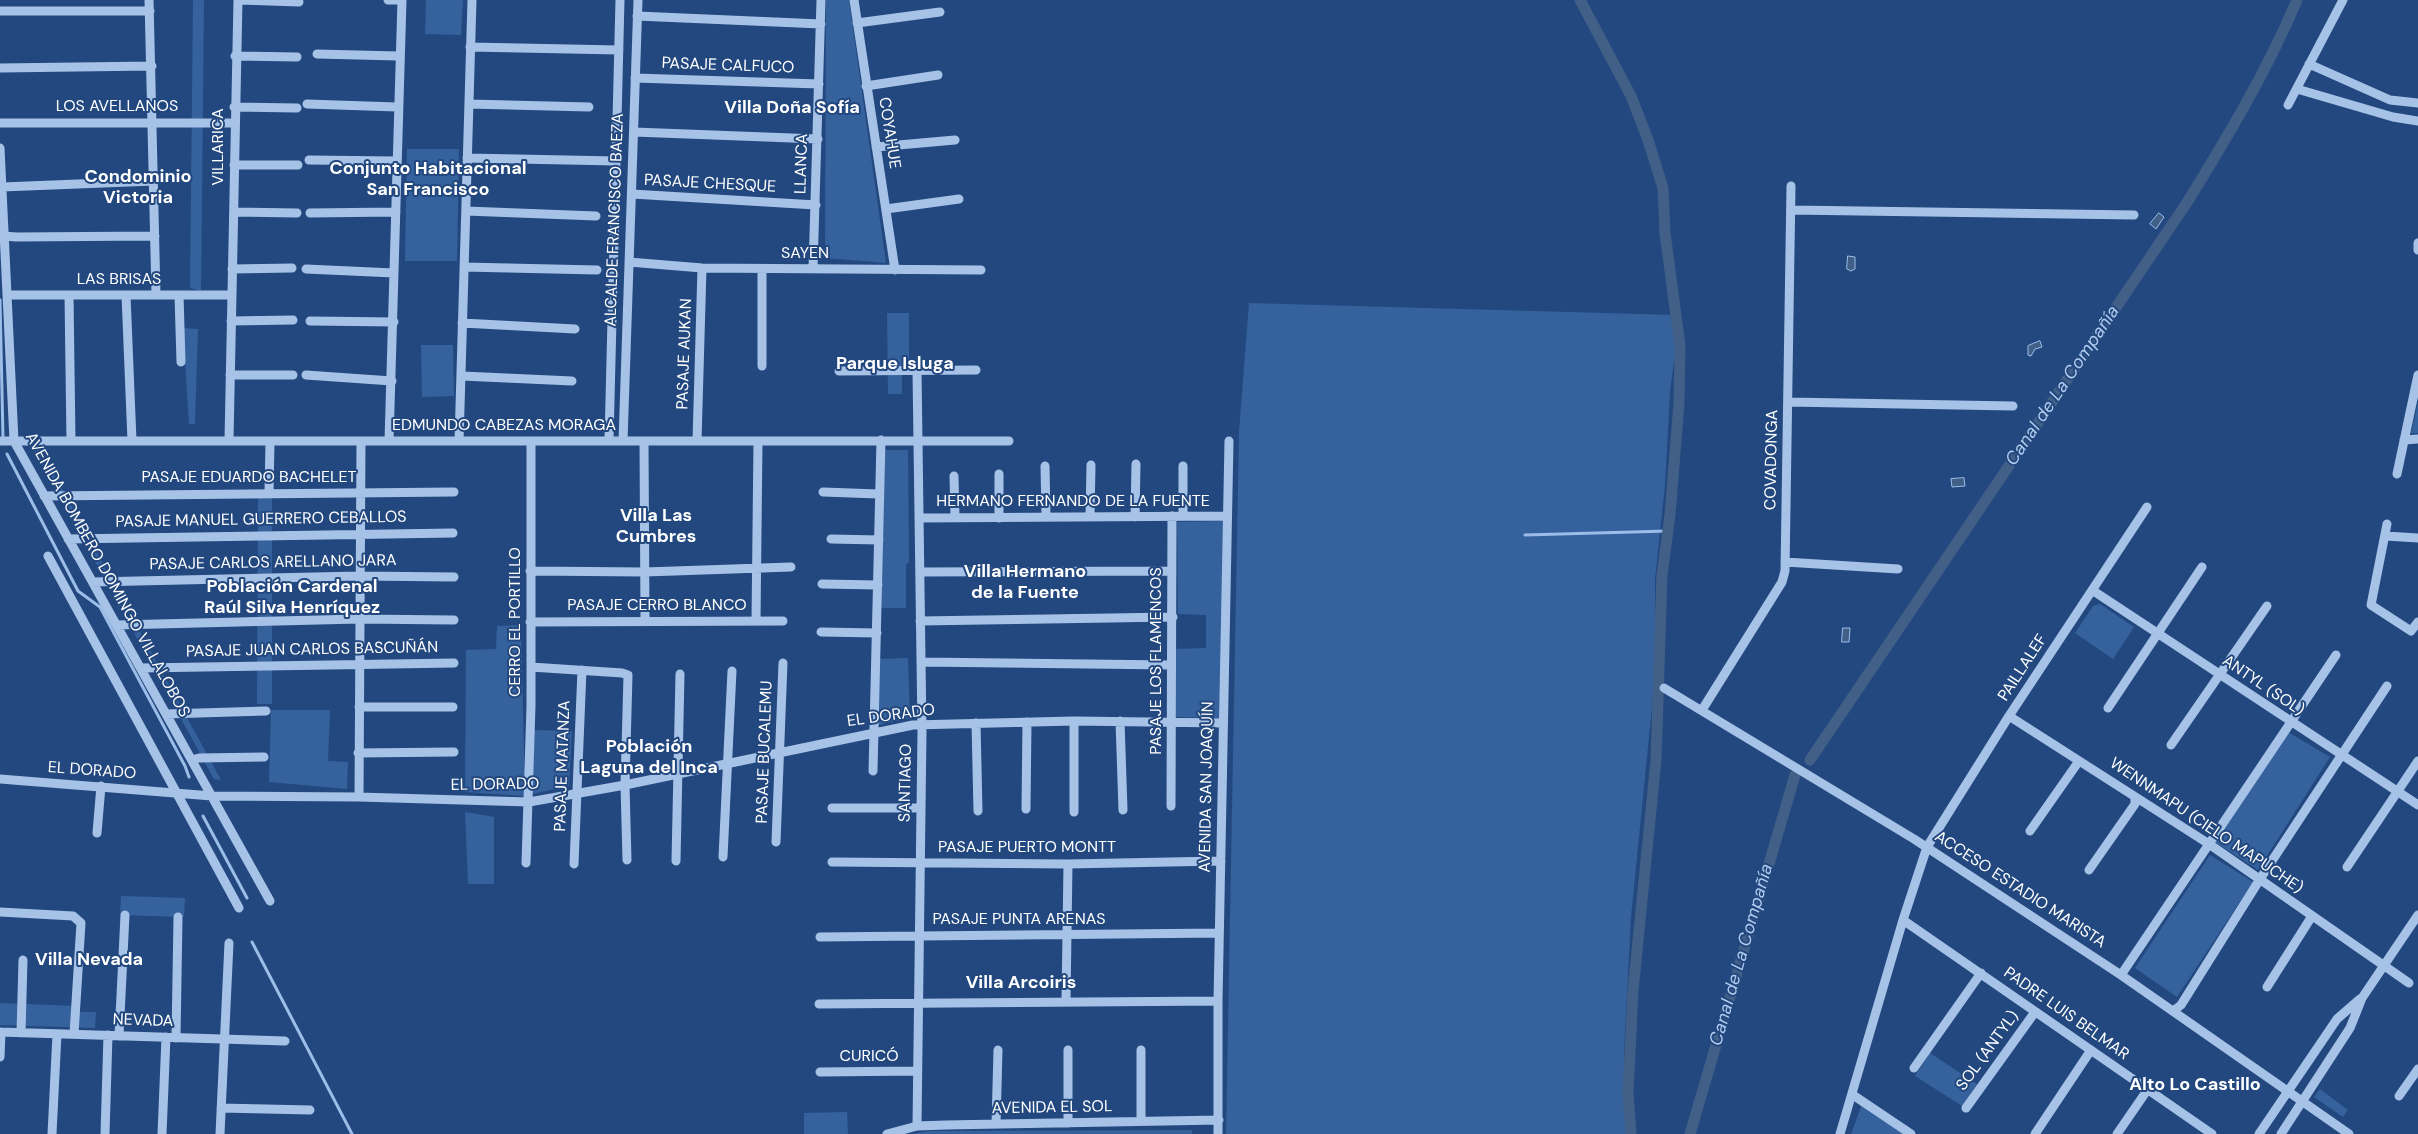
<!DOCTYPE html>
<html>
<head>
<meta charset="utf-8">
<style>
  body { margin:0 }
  canvas { display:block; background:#22487f }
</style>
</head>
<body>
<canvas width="2418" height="1134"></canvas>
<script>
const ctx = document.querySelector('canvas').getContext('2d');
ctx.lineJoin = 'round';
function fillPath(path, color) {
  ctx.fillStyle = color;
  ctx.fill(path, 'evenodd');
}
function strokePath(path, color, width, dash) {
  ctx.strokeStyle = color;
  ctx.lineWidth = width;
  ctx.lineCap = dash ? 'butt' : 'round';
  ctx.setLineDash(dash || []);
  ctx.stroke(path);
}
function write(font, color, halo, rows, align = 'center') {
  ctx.font = font + ' "DM Sans",sans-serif';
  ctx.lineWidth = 4;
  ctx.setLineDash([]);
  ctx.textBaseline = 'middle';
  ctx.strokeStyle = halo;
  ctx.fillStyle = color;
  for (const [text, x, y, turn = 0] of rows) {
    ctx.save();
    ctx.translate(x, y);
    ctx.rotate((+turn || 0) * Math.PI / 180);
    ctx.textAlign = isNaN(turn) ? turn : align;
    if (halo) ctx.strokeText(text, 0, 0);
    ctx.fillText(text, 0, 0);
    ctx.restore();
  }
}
const green = new Path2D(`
  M193,0H204L201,291L190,288Z
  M426,0H463L461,35L425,34Z
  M826,0H849L886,263L825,258Z
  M407,149H459L457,261H405Z
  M1249,303L1675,315L1676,346L1670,391L1665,485L1655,579V604L1660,657L1653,697L1631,917L1624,1053L1626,1134H1226L1239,432Z
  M887,313H909V363L902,364V394H888Z
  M183,328L198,329L195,424H189Z
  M421,345H453L454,396L422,397Z
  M2418,403V433H2411Z
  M34,450H41L221,780L214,779Z
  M880,450H908L909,563L906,564V608H879Z
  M258,496H272V704H257Z
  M1225,521L1220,718L1176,717L1175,649L1206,648V615L1178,614L1177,522Z
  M2100,604L2134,627L2113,659L2075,633L2093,606Z
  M521,625L525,796L465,792L466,650L496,649L497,626Z
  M908,658L910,718L874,726L876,659Z
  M271,710H330L328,761L348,762L347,789L269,782Z
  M532,730L572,731L569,786L532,794Z
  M2288,732L2330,757L2258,870L2215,842Z
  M465,812L494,817V884H468Z
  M2210,855L2253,882L2177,997L2135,968Z
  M121,896L185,898L184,917L120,915Z
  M0,1003L75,1006L76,1012H96L95,1028L0,1025Z
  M1930,1053L1977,1084L1962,1106L1915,1076Z
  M2320,1089L2348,1110L2343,1117L2314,1097Z
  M1862,1104L1904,1134H1851Z
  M847,1112L848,1134H804V1113Z
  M1192,1130V1134H912L930,1131Z`);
const water = new Path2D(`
  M2159,213L2164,217L2156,229L2150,224Z
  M1848,256L1855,257V269L1851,271L1847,269Z
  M2040,341L2042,347L2035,349L2031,356L2028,355V346Z
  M1964,478L1965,486L1952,487L1951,479Z
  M1843,628H1850L1849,642H1842Z`);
const stream = new Path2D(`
  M0,300L3,438
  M7,454L78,591L100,607L185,766L189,777
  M1525,535L1668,531
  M203,816L247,898
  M252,942L352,1134`);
const canal = new Path2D(`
  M1580,0L1631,96L1648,140L1663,188L1665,233L1680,346L1679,403L1670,515L1662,575L1656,760L1633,991L1628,1093L1631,1134
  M1810,760L2188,201C2228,136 2267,71 2297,0
  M1690,1134L1795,775`);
const minor = new Path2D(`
  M149,0L156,295
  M240,0L299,2
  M388,0H401
  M854,0L895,270
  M0,11H150
  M637,16L821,24
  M857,23L940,12
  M470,47L619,50
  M317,54L398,56
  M235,56L297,57
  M2309,64L2390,100L2418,103
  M0,68L152,66
  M635,78L819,84
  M866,86L938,75
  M2297,89L2393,117L2418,121
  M307,104L397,107
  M469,104L589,107
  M2288,105L2343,0
  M234,107L297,108
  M0,123H234
  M634,132L818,139
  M876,147L955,140
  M0,148L14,441L270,901
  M467,158L616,161
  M309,160L396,161
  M234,165H298
  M2,187L154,181
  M632,194L816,205
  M886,209L959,199
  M1791,210L2134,215
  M466,211L596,216
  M234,212L297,213
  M310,213L396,212
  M4,236L16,237L155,236
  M2418,243V250
  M629,262L702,268L981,270
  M464,267L597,270
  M232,269L292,268
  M306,269L394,273
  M813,269L821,0
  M7,295H230
  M69,295L71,441
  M126,295L132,441
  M179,295L181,362
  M231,321L293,320
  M310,321L394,322
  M462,323L575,329
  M762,366V269
  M839,371L976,370
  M917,371L922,731L917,1126
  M230,375H293
  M306,375L392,381
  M462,376L572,381
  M1788,402L2013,406
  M609,440L620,0
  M2404,440L2418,439
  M0,441H1009
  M229,441L238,0
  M389,441L402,0
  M459,441L472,0
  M623,441L638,0
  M644,441L645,621
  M697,441L702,268
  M1045,466L1046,517
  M999,474V518
  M2397,474L2418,375
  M954,476L955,518
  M269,492L270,442
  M823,492L878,494
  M44,496L454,492
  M1183,516V466
  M1090,517L1091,465
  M1135,517L1136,464
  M919,518L1227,516
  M2387,524L2371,605L2411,631L2418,622
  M2385,536L2418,538
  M68,539L453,533
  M831,539L879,540
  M48,556L239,908
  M1785,562L1898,569
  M530,571L645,572L791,567
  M920,572L1172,571
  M93,582L359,576L454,577
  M822,584L878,585
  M2092,590L2418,805
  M756,621L758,441
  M920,621L1173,617
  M530,622L783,621
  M117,625L359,619L454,620
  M821,632L877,633
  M921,662L1171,665
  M531,667L622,673L628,675L625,785L627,860
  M141,668L454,663
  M1664,688L1914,839L2121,975L2349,1134
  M359,707H453
  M2108,708L2202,567
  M1702,710L1782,582L1785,571L1791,186
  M166,714L266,711
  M2009,716L2209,844L2409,983
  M1120,721L1123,810
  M976,723L978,811
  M2171,745L2267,606
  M358,753L454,752
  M192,760L199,758L264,757
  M873,771L881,440
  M0,779L212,796L359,797L529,802L625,785L913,725L1074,721L1223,723
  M359,797L361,441
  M1171,806L1172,516
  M832,808H921
  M1026,809L1027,722
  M1074,812V721
  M2030,831L2079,761
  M97,833L101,786
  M776,842L783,663
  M723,857L732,671
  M676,861L680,674
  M832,862L1068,864L1221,861
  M526,863L531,706V441
  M574,864L582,670
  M2347,867L2418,761
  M2089,870L2135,804V798
  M0,912L73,916L81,923L74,1034
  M1903,920L2212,1134
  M820,937L1219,933
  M2121,975L2336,655
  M2267,987L2312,916
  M1066,1001L1068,864
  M819,1004L1218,1001
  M2173,1011L2181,1005L2260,879L2387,686
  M0,1032L285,1041
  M21,1033L23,960
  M119,1036L125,915
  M176,1038L178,917
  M0,1057L1,1032
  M1914,1068L1981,973
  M820,1072L917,1071
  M1853,1095L1911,1134
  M2399,1096L2418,1069
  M221,1108L310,1110
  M1966,1108L2035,1012
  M1141,1121V1050
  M1068,1123V1050
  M996,1124L998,1050
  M52,1134L57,1034
  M105,1134L108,1035
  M162,1134L166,1037
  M220,1134L229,943
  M887,1134L917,1126L946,1125L1219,1120
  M1218,1134V1001L1229,441
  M1840,1134L1903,920L1927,847L2009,716L2147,507
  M2035,1134L2091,1050
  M2117,1134L2148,1089
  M2259,1134L2337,1019L2360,999
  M2281,1134L2350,1028L2362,998L2418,915`);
const streetNames = [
  ["PASAJE CALFUCO",728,66,2],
  ["LOS AVELLANOS",117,107],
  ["COYAHUE",889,133,81],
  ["VILLARICA",219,147,-90],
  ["LLANCA",802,164,-88],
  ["PASAJE CHESQUE",710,184,3],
  ["ALCALDE FRANCISCO BAEZA",615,220,-88],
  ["SAYEN",805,254],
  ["LAS BRISAS",119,280],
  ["PASAJE AUKAN",685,354,-88],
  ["EDMUNDO CABEZAS MORAGA",504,426],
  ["COVADONGA",1772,460,-89],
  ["PASAJE EDUARDO BACHELET",249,478],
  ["HERMANO FERNANDO DE LA FUENTE",1073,502],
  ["PASAJE MANUEL GUERRERO CEBALLOS",261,520,-1],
  ["PASAJE CARLOS ARELLANO JARA",273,563,-1],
  ["AVENIDA BOMBERO DOMINGO VILLALOBOS",107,575,61],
  ["PASAJE CERRO BLANCO",657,606],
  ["CERRO EL PORTILLO",516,622,-90],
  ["PASAJE JUAN CARLOS BASCUÑÁN",312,650,-1],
  ["PASAJE LOS FLAMENCOS",1157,661,-90],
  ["PAILLALEF",2023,668,-57],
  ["ANTYL (SOL)",2263,686,34],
  ["EL DORADO",891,716,-8],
  ["PASAJE BUCALEMU",765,752,-88],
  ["PASAJE MATANZA",563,766,-88],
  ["EL DORADO",92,771,4],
  ["SANTIAGO",906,783,-89],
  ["EL DORADO",495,785,-1],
  ["AVENIDA SAN JOAQUÍN",1207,787,-89],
  ["WENNMAPU (CIELO MAPUCHE)",2206,826,34],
  ["PASAJE PUERTO MONTT",1027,848],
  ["ACCESO ESTADIO MARISTA",2020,890,33],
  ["PASAJE PUNTA ARENAS",1019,920],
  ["PADRE LUIS BELMAR",2066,1014,35],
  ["NEVADA",143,1021,2],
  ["SOL (ANTYL)",1988,1051,-54],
  ["CURICÓ",869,1057],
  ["AVENIDA EL SOL",1052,1108,-1]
];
const neighbourhoodNames = [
  ["Villa Doña Sofía",792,108],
  ["Conjunto Habitacional",428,169],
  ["San Francisco",428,190],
  ["Condominio",138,177],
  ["Victoria",138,198],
  ["Parque Isluga",895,364],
  ["Villa Las",656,516],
  ["Cumbres",656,537],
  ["Villa Hermano",1025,572],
  ["de la Fuente",1025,593],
  ["Población Cardenal",292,587],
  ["Raúl Silva Henríquez",292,608],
  ["Población",649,747],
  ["Laguna del Inca",649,768],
  ["Villa Nevada",89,960],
  ["Villa Arcoiris",1021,983],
  ["Alto Lo Castillo",2195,1085]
];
const waterNames = [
  ["Canal de La Compañía",2063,386,-56],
  ["Canal de La Compañía",1742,955,-74]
];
fillPath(green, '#35619d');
fillPath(water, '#425f87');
strokePath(water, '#9bbde8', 1);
strokePath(stream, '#9bbde8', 3);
strokePath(canal, '#425f87', 11);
strokePath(minor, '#a7c2e7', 9);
write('16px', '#fff', '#22487f', streetNames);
write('bold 18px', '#fff', '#22487f', neighbourhoodNames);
write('italic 18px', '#b2ccef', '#22487f', waterNames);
</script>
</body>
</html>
